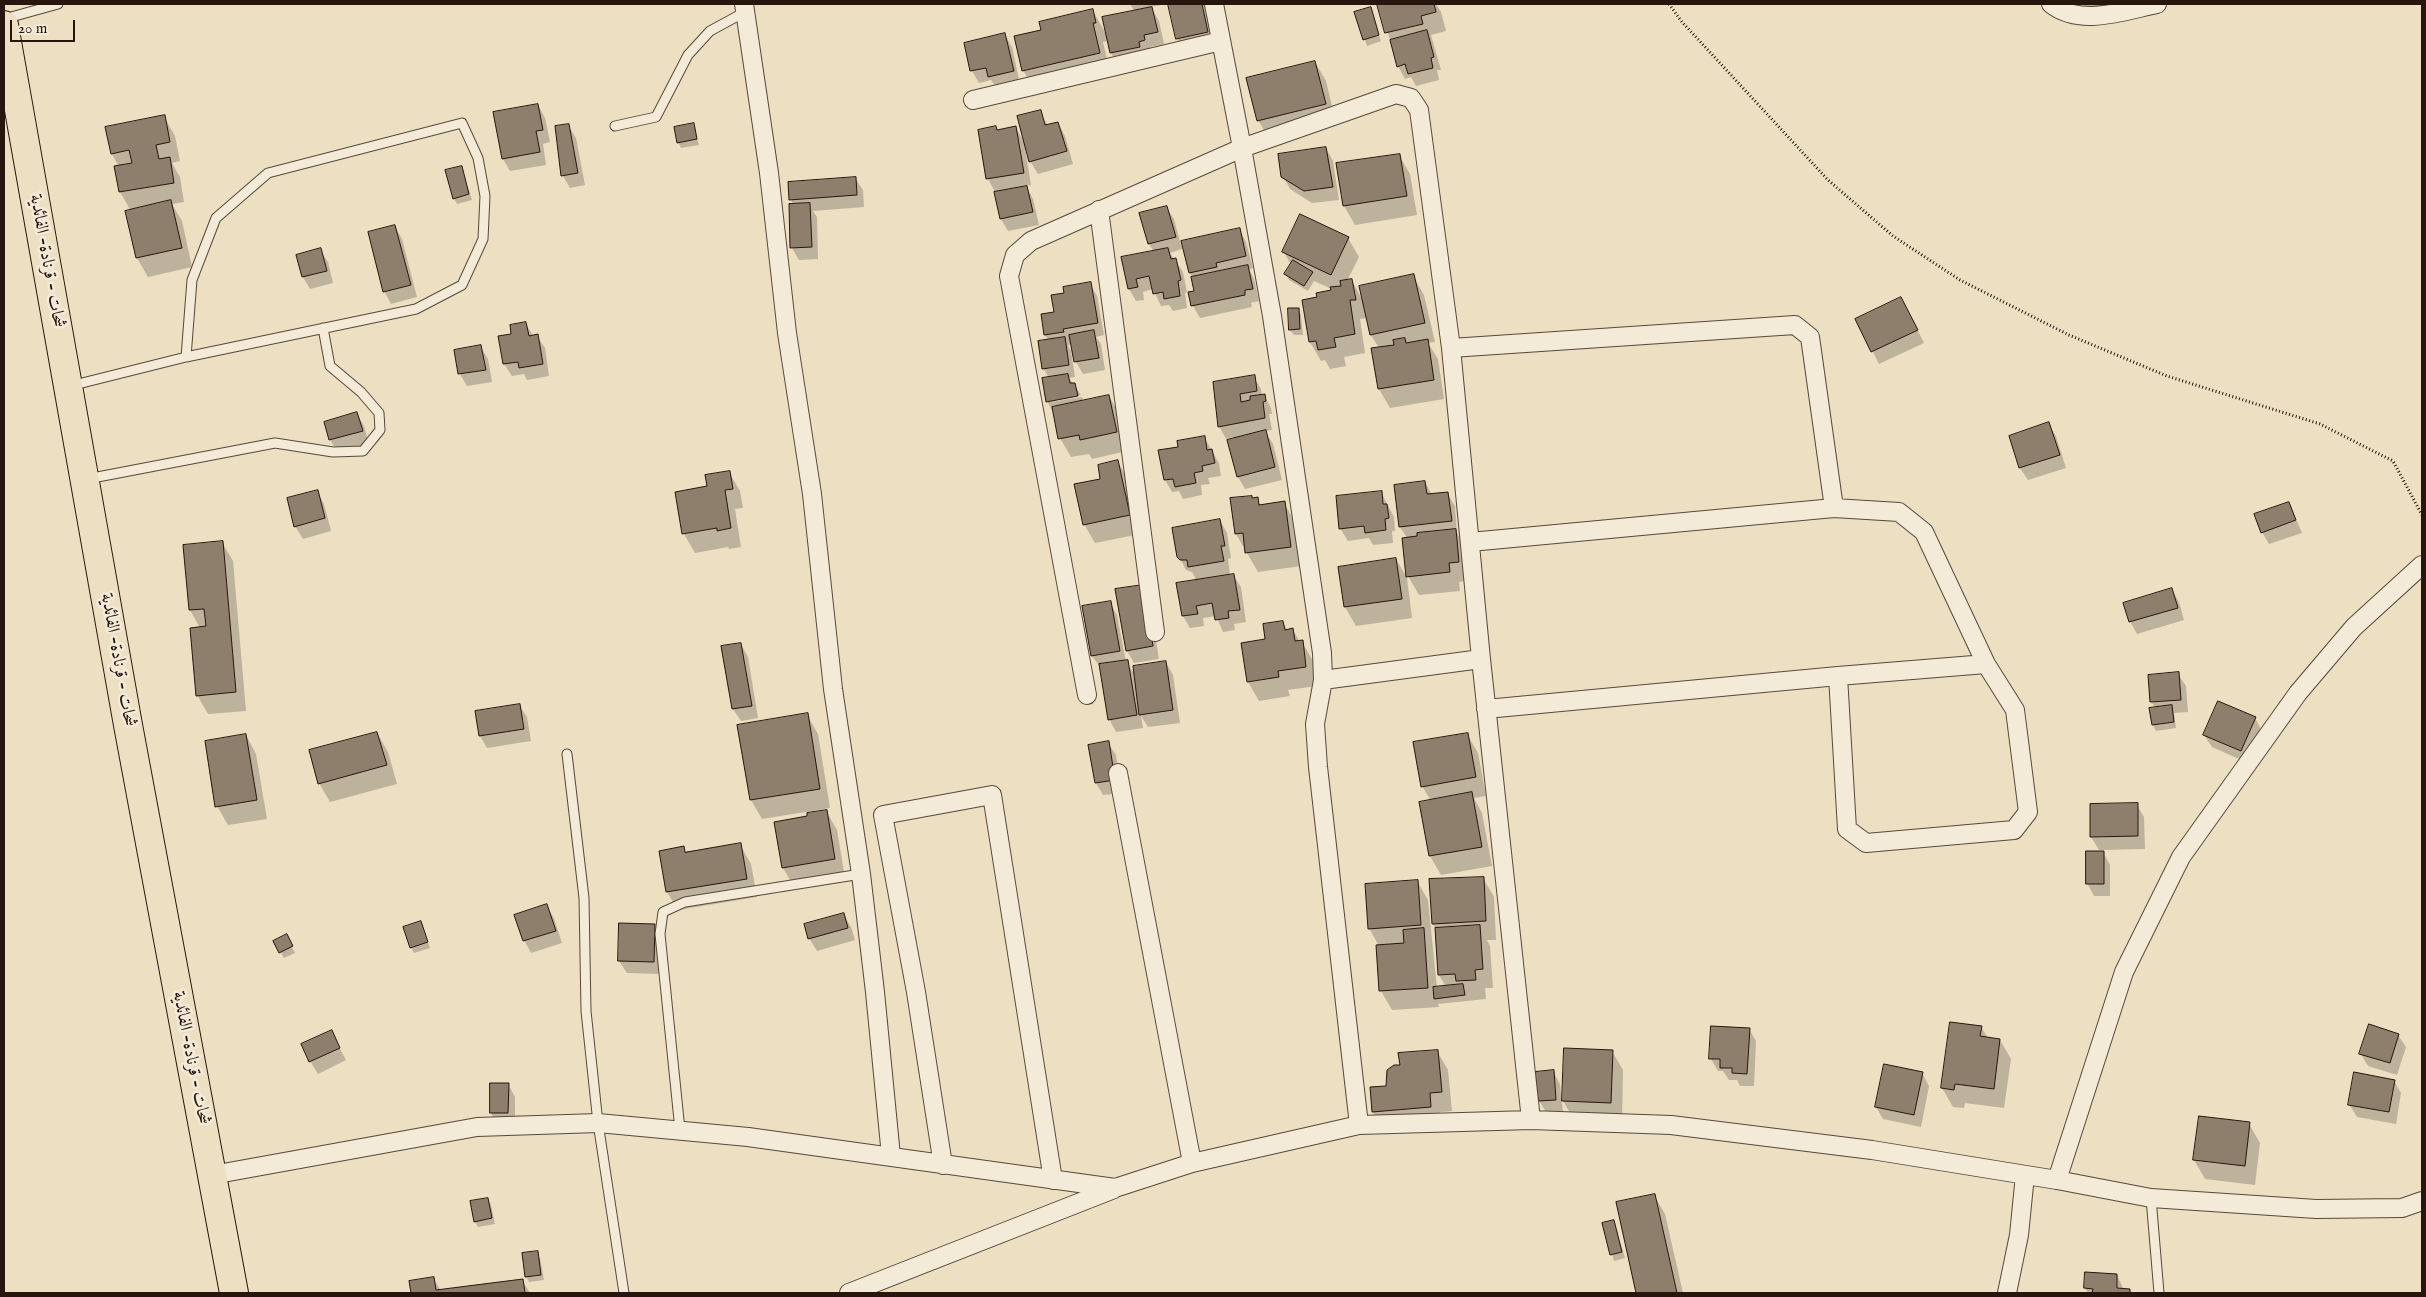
<!DOCTYPE html>
<html>
<head>
<meta charset="utf-8">
<style>
  body { margin:0 }
  #map { position:relative; width:2426px; height:1297px; overflow:hidden; background:#eddfc2; font-family:"IM FELL English",serif }
  canvas { display:block }
  .frame { position:absolute; inset:0; border:5px solid #27150e; pointer-events:none }
  .scale { position:absolute; left:10px; top:20px; width:65px; height:22px; box-sizing:border-box; border:2px solid #27150e; border-top:0; padding-left:6px; font-size:15px; line-height:18px; white-space:nowrap; color:#27150e; -webkit-text-stroke:4px #f3ead7; paint-order:stroke }
</style>
</head>
<body>
<div id="map">
<canvas width="2426" height="1297"></canvas>
<div class="frame"></div>
<div class="scale">20 m</div>
</div>
<script>
const ctx = document.querySelector('canvas').getContext('2d');
ctx.lineJoin = 'round';
function fillPath(path, color) {
  ctx.fillStyle = color;
  ctx.fill(path, 'evenodd');
}
function strokePath(path, color, width, dash) {
  ctx.strokeStyle = color;
  ctx.lineWidth = width;
  ctx.lineCap = dash ? 'butt' : 'round';
  ctx.setLineDash(dash || []);
  ctx.stroke(path);
}
function write(font, color, halo, rows, align = 'center') {
  ctx.font = font + ' "IM FELL English",Amiri,serif';
  ctx.lineWidth = 5;
  ctx.setLineDash([]);
  ctx.textBaseline = 'middle';
  ctx.strokeStyle = halo;
  ctx.fillStyle = color;
  for (const [text, x, y, turn = 0] of rows) {
    ctx.save();
    ctx.translate(x, y);
    ctx.rotate((+turn || 0) * Math.PI / 180);
    ctx.textAlign = isNaN(turn) ? turn : align;
    if (halo) ctx.strokeText(text, 0, 0);
    ctx.fillText(text, 0, 0);
    ctx.restore();
  }
}
const shadow = new Path2D(`
  M1130,4H1166L1151,7L1159,21L1164,44L1150,47L1151,53L1118,65L1111,53L1108,41L1103,42L1110,72L1034,89L1023,70L1042,31L1093,11L1106,34L1135,12Z
  M1170,4H1205L1214,44L1184,51L1177,38Z
  M1379,4H1436L1441,12L1446,31L1431,35L1441,70H1437L1439,80L1416,86L1411,77L1405,79L1398,66Z
  M2083,4H2127L2096,22Z
  M1370,9L1381,41L1367,46L1356,13Z
  M1005,35L1012,47L1020,84L997,89L991,80L979,83L972,71L965,44Z
  M1315,62L1326,81L1336,123L1269,139L1258,120Z
  M538,105L545,118L550,142L543,144L546,165L510,171L503,159Z
  M1040,111L1048,126L1058,123L1065,136L1073,164L1038,174L1030,161Z
  M164,117L175,136L180,161L172,163L180,177L184,202L172,204L182,221L192,267L148,277L137,258L131,211L120,192L115,167H119L112,154Z
  M568,125L576,138L585,185L570,188L563,176L556,127Z
  M693,125L699,145L681,148L678,142Z
  M1016,128L1024,142L1031,185L1026,186L1033,199L1039,225L1008,231L1001,219L995,192L988,179L979,131Z
  M1326,148L1333,161L1339,200L1312,203L1290,189L1283,176Z
  M1399,155L1410,174L1417,215L1355,225L1344,206Z
  M461,167L472,200L457,204L454,199Z
  M855,178L863,190L864,207L813,211L817,217L818,259L799,260L792,248L794,205L791,200Z
  M1166,207L1174,219L1182,249L1170,253L1183,272L1187,292L1185,293L1187,308L1173,311L1169,305L1161,306L1153,289L1143,292L1144,300L1136,301L1129,289L1123,258L1154,252L1149,244L1140,214Z
  M395,227L402,239L417,297L391,304L384,291Z
  M1239,229L1246,242L1253,268L1249,269L1254,279L1259,301L1251,303L1252,307L1200,318L1193,306L1195,292L1183,242Z
  M1348,238L1359,257L1347,281H1352L1362,299L1413,276L1424,295L1435,342L1428,343L1438,359L1444,399L1390,408L1379,389L1373,349L1379,348L1371,335L1367,318L1360,319L1365,353L1344,357L1346,366L1330,369L1325,360L1321,361L1310,342L1318,298L1332,292V289L1314,281L1308,291L1289,280L1286,274L1291,265L1284,252Z
  M320,250L328,262L333,283L310,289L303,277Z
  M1090,284L1097,296L1104,335L1096,337L1101,344L1105,370L1083,374L1076,362L1072,344L1068,345L1071,351L1075,377L1069,378L1081,395L1050,400V402L1082,397L1083,401L1109,396L1120,415L1127,451L1092,459L1089,454L1071,457L1060,438L1054,414L1047,401L1049,378L1043,368L1049,341L1045,335L1042,315L1056,313L1066,294Z
  M1298,309L1301,315L1303,335H1294L1290,330Z
  M1908,311L1924,343L1879,364L1857,320Z
  M526,324L533,336H537L545,348L549,376L527,380L524,374L512,376L504,364Z
  M480,346L488,359L492,382L467,386L460,374L455,351Z
  M1254,377L1261,389L1262,396L1264,395L1271,408L1272,414H1269L1272,430L1265,431L1273,444L1282,480L1245,489L1238,477L1233,437L1226,439L1219,426L1214,383Z
  M357,414L364,426L369,444L338,452L330,440Z
  M2049,424L2056,436L2066,468L2028,480L2020,468L2010,436Z
  M1204,437L1219,463L1221,476L1208,478L1210,484L1201,485L1202,495L1183,499L1179,491L1172,492L1165,480L1179,448Z
  M1118,462L1129,481L1140,534L1095,543L1084,524L1102,480Z
  M729,472L740,491L743,508L735,509L741,547L729,549L728,547L695,553L684,534L709,488Z
  M1425,482L1432,495L1447,493L1455,506L1457,533L1466,549L1470,580L1459,582L1460,591L1419,595L1408,576L1407,538L1400,527Z
  M317,492L324,504L331,531L303,539L295,526Z
  M1381,492L1394,517L1395,531H1392L1393,543L1373,545L1369,538L1348,541L1340,528Z
  M1257,499L1261,506L1284,503L1295,522L1301,566L1258,572L1236,534L1232,500Z
  M2289,503L2302,533L2269,544L2262,532Z
  M1220,520L1227,533L1231,558L1228,559L1230,575H1233L1241,587L1246,622L1234,624L1235,630L1223,632L1216,616L1203,618L1204,626L1190,628L1183,616L1197,581L1192,572L1186,570L1179,556Z
  M222,542L233,561L246,711L208,714L197,695L200,628L190,610Z
  M1396,559L1407,578L1412,618L1356,626L1345,607Z
  M2172,590L2179,602L2184,620L2137,634L2130,621Z
  M1149,599L1159,659L1134,663L1127,651Z
  M1110,603L1117,615L1126,662L1135,675L1166,662L1173,675L1180,723L1148,727L1141,716L1143,728L1116,732L1109,719L1101,668L1092,656L1083,607Z
  M1283,622L1287,630H1293L1300,642H1302L1313,661L1317,686L1288,690L1290,696L1259,701L1248,682L1267,640Z
  M741,644L748,657L758,718L741,721L733,709L723,647Z
  M2178,674L2186,686L2188,712L2174,713L2176,728L2156,731L2153,725L2151,709L2155,708L2151,701Z
  M519,705L527,717L531,741L487,748L480,736Z
  M807,715L818,734L830,808L762,819L751,800L738,726Z
  M2255,718L2262,731L2248,763L2212,747L2204,735Z
  M377,733L388,752L397,784L330,802L319,783Z
  M1467,734L1478,753L1486,796L1474,798L1482,813L1492,866L1441,875L1430,856L1421,803L1431,801L1422,786Z
  M246,735L256,754L267,819L228,825L217,806Z
  M1108,743L1116,755L1122,793L1103,795L1096,783L1090,746Z
  M2091,805H2137L2144,817L2145,849L2099,850L2091,837Z
  M826,811L837,830L845,878L794,887L783,868L809,817Z
  M740,845L751,864L757,897L678,910L667,892L683,848L686,853Z
  M2103,852L2110,865V896H2094L2087,883Z
  M1483,878L1494,897L1496,940H1487L1490,946L1493,988H1485L1486,999L1438,1004L1439,1007L1392,1010L1381,991L1377,946H1379L1369,928L1417,881L1428,900L1437,988L1446,987L1439,975L1436,930L1433,924Z
  M546,906L554,918L562,943L531,953L524,940Z
  M844,915L851,927L855,940L817,951L809,938Z
  M420,922L430,948L414,953L411,947Z
  M654,925L661,937V974L627,973L619,961Z
  M286,936L295,953L284,958L275,942Z
  M1981,1027L1988,1038L2000,1040L2011,1059L2004,1108L1965,1103L1964,1108L1953,1107L1942,1088Z
  M1749,1029L1756,1041L1754,1086H1740L1737,1080H1729L1723,1071H1718L1711,1059Z
  M331,1032L346,1060L318,1074L310,1061Z
  M2398,1035L2406,1047L2397,1075L2368,1066L2361,1054Z
  M1437,1051L1448,1070L1452,1111L1440,1112L1441,1126L1384,1131L1373,1112L1387,1087L1401,1067Z
  M1612,1051L1623,1070L1622,1122L1574,1120L1562,1099Z
  M1553,1071L1560,1084L1563,1112L1547,1113L1539,1101L1537,1073Z
  M1922,1073L1929,1086L1921,1127L1883,1119L1876,1107Z
  M2394,1081L2401,1093L2396,1124L2357,1117L2349,1104Z
  M491,1084H508L515,1097V1126H498L491,1113Z
  M2249,1124L2260,1143L2255,1185L2205,1179L2194,1160Z
  M1654,1195L1665,1214L1683,1293H1638L1618,1203Z
  M488,1199L491,1205L495,1224L478,1227L475,1221Z
  M1614,1222L1625,1258L1614,1261L1604,1224Z
  M537,1252L540,1258L544,1280L529,1282L526,1276Z
  M2117,1275L2124,1290H2130L2132,1293H2088L2085,1288Z
  M434,1279L441,1291L522,1280L530,1293H412L411,1282Z`);
const building = new Path2D(`
  M1168,4H1202L1208,32L1176,39Z
  M1377,4H1434L1436,12L1421,16L1423,24L1385,33Z
  M1152,7L1158,32L1144,35L1145,40L1139,42L1140,47L1110,53L1102,17Z
  M1371,7L1379,35L1363,40L1354,12Z
  M1093,9L1096,23H1093L1100,53L1022,71L1014,36L1041,30L1039,22Z
  M1427,30L1434,57L1431,58L1433,68L1408,74L1405,64L1397,67L1390,40Z
  M1005,33L1014,71L988,77L986,68L970,71L964,43Z
  M1315,61L1326,104L1257,121L1246,78Z
  M538,104L543,130L536,131L540,152L502,159L493,112Z
  M1041,110L1045,125L1058,122L1067,151L1029,162L1017,116Z
  M165,115L170,142L156,145L159,159L170,157L174,183L119,192L114,166L132,163L129,150L111,154L105,127Z
  M694,123L697,139L677,143L674,127Z
  M569,124L578,173L561,176L555,126Z
  M996,126L997,130L1016,126L1024,173L986,179L978,130Z
  M1326,147L1333,187L1304,191L1281,177L1278,154Z
  M1400,154L1407,196L1343,206L1336,163Z
  M462,166L469,194L453,199L445,170Z
  M856,177L857,195L789,200L788,182Z
  M1027,186L1033,212L1000,219L994,192Z
  M171,200L182,248L136,258L125,211Z
  M810,203L812,247L790,248L789,204Z
  M1167,206L1176,237L1148,244L1139,213Z
  M1300,214L1349,237L1331,275L1282,252Z
  M395,225L411,285L383,292L368,232Z
  M1240,228L1246,256L1216,263L1217,267L1189,273L1181,241Z
  M321,248L327,271L302,277L296,255Z
  M1168,248L1171,259L1176,258L1181,280L1178,281L1180,296L1164,299L1163,292L1153,294L1149,276L1136,279L1138,287L1128,289L1121,257Z
  M1293,260L1313,272L1304,286L1284,274Z
  M1248,265L1253,289L1245,290V295L1191,306L1188,292L1194,291L1191,277Z
  M1414,274L1425,323L1370,335L1359,286Z
  M1352,279L1356,300H1350L1355,334L1334,338L1336,347L1318,350L1316,341L1309,342L1302,300L1317,297L1316,293L1331,290L1330,287L1341,286L1340,281Z
  M1091,282L1098,323L1063,329L1064,332L1044,335L1041,314L1054,312L1051,295L1064,293L1063,287Z
  M1901,297L1918,330L1871,352L1855,319Z
  M1288,308H1299L1300,329L1289,330Z
  M526,322L529,336L538,334L543,364L519,368L518,362L503,364L498,336L511,334L510,325Z
  M1094,330L1099,358L1074,362L1069,335Z
  M1065,337L1069,365L1042,369L1038,341Z
  M1405,338L1406,343L1428,339L1434,380L1378,389L1371,348L1394,345L1393,340Z
  M481,345L486,370L458,374L454,350Z
  M1068,374L1070,383H1075L1078,396L1046,402L1042,378Z
  M1255,375L1257,391L1240,394L1241,402L1250,400V396L1265,394L1266,401L1263,402L1265,418L1218,427L1213,382Z
  M1109,395L1117,432L1080,440L1079,435L1058,439L1052,407Z
  M357,412L363,431L329,440L324,422Z
  M2049,422L2060,455L2019,468L2009,436Z
  M1266,430L1275,467L1237,477L1227,440Z
  M1205,436L1207,450L1212,449L1215,463L1202,466L1203,471L1194,473L1196,483L1175,487L1173,479L1164,480L1158,450L1178,447L1177,441Z
  M1118,460L1130,515L1083,525L1074,484L1100,479L1098,465Z
  M730,471L733,489L725,490L731,528L717,531V528L682,534L675,492L707,486L705,475Z
  M1425,481L1427,494L1448,492L1452,521L1399,527L1394,485Z
  M318,490L325,518L294,527L287,498Z
  M1382,491L1383,504H1387L1389,518L1385,519L1386,530L1365,533L1364,526L1339,529L1336,496Z
  M1252,496V498L1258,497L1259,505L1285,501L1291,547L1245,553L1243,533L1235,534L1230,498Z
  M2289,502L2296,520L2261,533L2254,514Z
  M1220,519L1225,546H1221L1224,561L1188,567L1187,560H1180L1177,557L1172,528Z
  M1456,529L1459,562L1449,563L1450,572L1406,577L1402,538L1417,536V533Z
  M223,541L236,692L196,696L190,628L206,626L204,609L189,610L183,545Z
  M1396,558L1402,599L1344,607L1338,567Z
  M1234,574L1240,610L1228,611L1229,618L1215,620L1212,603L1196,606L1198,614L1182,616L1176,583Z
  M1143,585L1153,646L1126,651L1115,589Z
  M2172,588L2178,608L2129,622L2123,603Z
  M1111,601L1120,651L1091,656L1082,606Z
  M1283,621L1285,630L1293,628L1295,641L1303,640L1306,667L1278,671L1279,677L1247,682L1241,643L1265,639L1263,624Z
  M741,643L752,706L732,709L721,646Z
  M1128,660L1137,715L1108,720L1099,664Z
  M1166,661L1173,710L1139,715L1133,666Z
  M2179,672L2181,700L2150,702L2148,675Z
  M2218,701L2256,717L2241,751L2203,735Z
  M520,704L524,729L479,736L475,711Z
  M2172,705L2174,722L2152,725L2149,708Z
  M808,713L820,789L750,800L737,725Z
  M377,732L387,765L318,784L309,750Z
  M1468,733L1476,777L1421,787L1413,742Z
  M246,734L257,800L215,807L205,741Z
  M1109,741L1115,780L1095,783L1088,745Z
  M1472,792L1482,847L1429,856L1419,802Z
  M2138,803V836L2090,837V804Z
  M827,810L835,859L782,868L774,822L807,816V813Z
  M741,843L747,879L666,892L659,851L684,846L685,852Z
  M2086,851H2104V884H2086Z
  M1484,877L1486,921L1432,924L1429,879Z
  M1418,880L1421,925L1368,929L1365,884Z
  M547,904L556,931L523,941L514,915Z
  M844,913L848,928L808,939L804,924Z
  M421,921L428,942L410,948L403,927Z
  M619,923L655,924L654,962L618,961Z
  M1480,925L1483,969L1475,970L1476,980L1456,981L1455,974L1438,975L1435,928Z
  M1424,928L1428,988L1379,991L1376,945L1404,943L1403,930Z
  M287,934L293,946L279,953L273,941Z
  M1463,984L1465,995L1434,999L1433,987Z
  M1950,1022L1982,1026L1980,1036L2000,1039L1994,1089L1955,1084L1954,1090L1941,1088Z
  M2369,1024L2399,1034L2390,1063L2359,1054Z
  M1711,1026L1750,1028L1747,1074L1732,1073V1068H1720V1059H1709Z
  M332,1030L340,1048L309,1062L301,1044Z
  M1564,1048L1613,1050L1611,1103L1562,1101Z
  M1438,1050L1442,1092L1430,1093L1431,1107L1372,1112L1370,1087L1386,1086L1387,1070L1394,1065H1400L1398,1053Z
  M1884,1064L1923,1072L1914,1115L1875,1107Z
  M1554,1070L1556,1100L1538,1101L1535,1072Z
  M2354,1072L2395,1080L2389,1112L2348,1105Z
  M490,1083H509L508,1113H490Z
  M2199,1116L2250,1122L2245,1166L2193,1160Z
  M1655,1194L1677,1293H1636L1616,1202Z
  M488,1198L492,1218L474,1222L470,1201Z
  M1614,1220L1622,1252L1610,1255L1602,1223Z
  M538,1251L541,1275L525,1277L522,1253Z
  M2085,1272L2117,1274V1288L2130,1289V1293H2092L2093,1289L2084,1288Z
  M434,1277L436,1290L523,1279L525,1293H411L409,1281Z`);
const path = new Path2D(`
  M1669,4L1682,22L1828,180L1893,236L1960,280L2069,335L2167,376L2320,424L2393,461L2422,515`);
const lane = new Path2D(`
  M4,19L58,4
  M615,126L656,117L688,55L710,31L745,12
  M70,386L186,357L416,309L462,285L483,239L485,196L478,158L462,123L268,173L216,218L192,280L186,357
  M87,479L275,443L333,452L363,451L380,430L379,413L361,392L330,366L323,328
  M567,754L584,898L586,1011L598,1123L624,1293
  M680,1130L660,934L663,912L685,902L861,874
  M2151,1198L2159,1293`);
const street = new Path2D(`
  M744,4L769,173L787,333L812,494L833,689L861,874L875,992L891,1156
  M1214,4L1242,148L1272,316L1322,653L1323,680L1315,724L1318,767L1359,1125
  M2051,4C2080,27 2123,11 2157,4
  M973,100L1221,41
  M1099,210L1155,632
  M1451,348L1795,325L1810,337L1834,508
  M1470,542L1834,508L1899,512L1924,532L1986,664L2015,710L2028,812L2014,830L1866,843L1847,829L1838,676
  M1323,680L1481,659
  M1087,695L1009,276L1015,255L1031,241L1242,148L1396,94L1411,98L1419,110L1451,348L1481,659L1531,1120
  M1486,709L1838,676L1986,664
  M1118,773L1192,1163
  M943,1165L916,992L883,815L992,795L1053,1180
  M212,1175L477,1127L598,1123L748,1137L1115,1188L1192,1163L1359,1125L1531,1120L1671,1125L1872,1150L2057,1180L2151,1198L2316,1209L2402,1208L2422,1201
  M2057,1180L2124,972L2181,857L2298,693L2354,627L2422,565
  M849,1293L1114,1189
  M2007,1293L2019,1235L2025,1175`);
const primary = new Path2D(`
  M4,25L128,725L234,1293`);
const streetNames = [
  ["شحات - قرنادة- الفائدية",46,261,80],
  ["شحات - قرنادة- الفائدية",117,660,80],
  ["شحات - قرنادة- الفائدية",190,1058,79]
];
fillPath(shadow, '#0003');
fillPath(building, '#8e7e6c');
strokePath(building, '#27150e', 1);
strokePath(lane, '#58483b', 11);
strokePath(street, '#58483b', 20);
strokePath(primary, '#27150e', 30);
strokePath(path, '#27150e', 3, [1, 2.5]);
strokePath(lane, '#f3ead7', 9);
strokePath(street, '#f3ead7', 18);
strokePath(primary, '#eddfc2', 28);
write('18px', '#27150e', '#f3ead7', streetNames);
</script>
</body>
</html>
